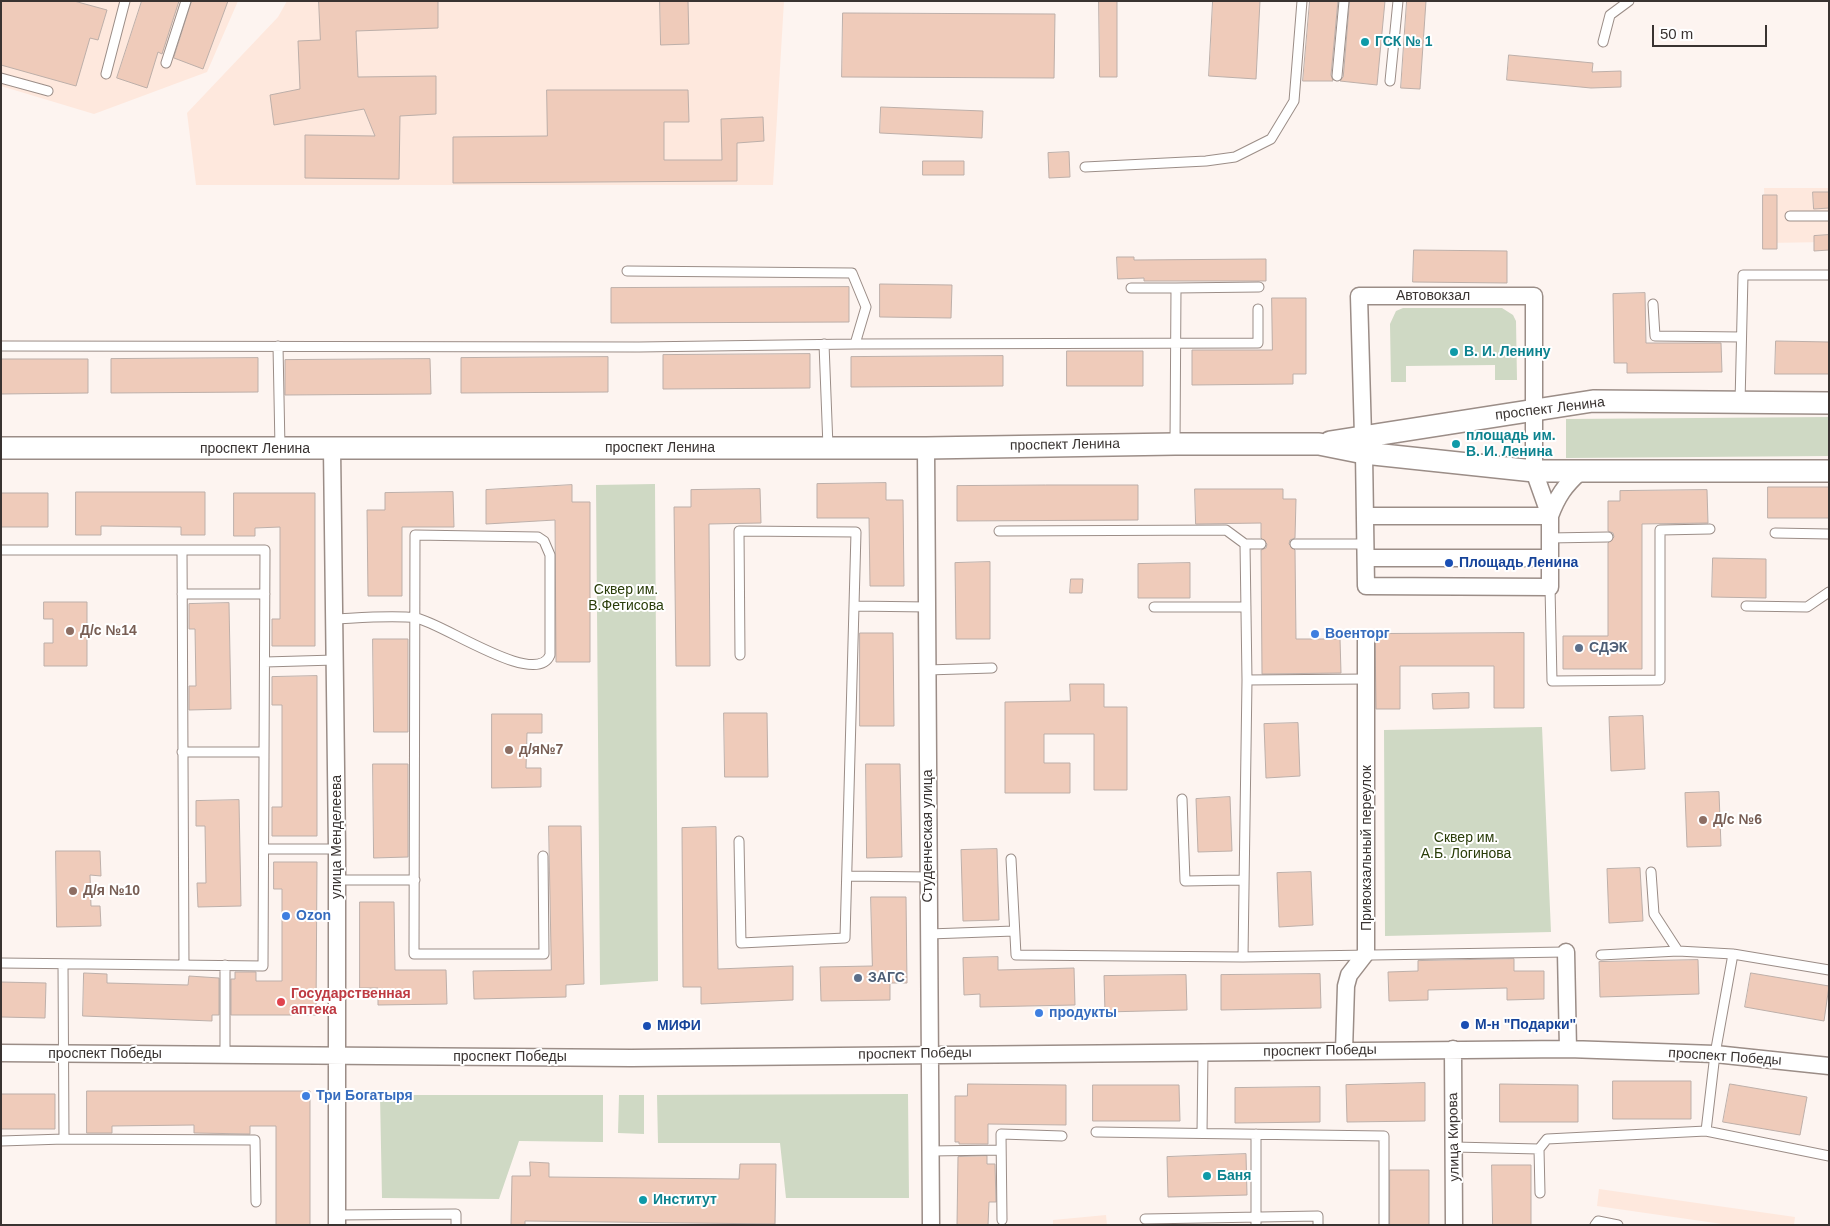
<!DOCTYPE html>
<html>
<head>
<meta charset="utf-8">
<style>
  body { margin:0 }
  #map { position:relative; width:1830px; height:1226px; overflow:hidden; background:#fdf4f0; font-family:Arial,sans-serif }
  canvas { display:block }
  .frame { position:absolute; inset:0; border:2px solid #393331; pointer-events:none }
  .scale { position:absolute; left:1652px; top:25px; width:115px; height:22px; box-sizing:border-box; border:2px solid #393331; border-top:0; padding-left:6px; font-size:15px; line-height:18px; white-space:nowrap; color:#393331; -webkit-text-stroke:4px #fff; paint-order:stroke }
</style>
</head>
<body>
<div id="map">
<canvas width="1830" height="1226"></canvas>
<div class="frame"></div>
<div class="scale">50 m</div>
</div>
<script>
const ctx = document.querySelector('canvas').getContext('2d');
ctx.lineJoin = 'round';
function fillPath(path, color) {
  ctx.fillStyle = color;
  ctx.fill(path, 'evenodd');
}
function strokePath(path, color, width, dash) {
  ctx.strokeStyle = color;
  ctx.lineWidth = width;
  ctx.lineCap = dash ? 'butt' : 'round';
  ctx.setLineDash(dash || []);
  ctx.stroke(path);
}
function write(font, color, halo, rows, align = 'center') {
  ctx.font = font + ' Arial,sans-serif';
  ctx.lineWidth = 4;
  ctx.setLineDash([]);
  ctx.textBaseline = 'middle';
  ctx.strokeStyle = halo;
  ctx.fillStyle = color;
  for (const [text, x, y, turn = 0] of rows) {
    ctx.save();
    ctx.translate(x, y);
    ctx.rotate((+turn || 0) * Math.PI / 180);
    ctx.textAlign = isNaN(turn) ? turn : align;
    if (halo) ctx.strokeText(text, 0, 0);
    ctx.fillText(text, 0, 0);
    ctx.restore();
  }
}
const built = new Path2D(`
  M1,1H238L207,72L94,114L1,86Z
  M287,1H784L773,185H196L187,113L278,17Z
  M1764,188H1829V242L1766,243Z
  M1599,1189L1795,1217L1794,1225H1729L1597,1206Z
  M1106,1215L1107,1225H1053V1220Z`);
const green = new Path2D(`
  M1403,308H1502L1513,315L1516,321L1517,380H1495V365L1406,366V382H1391L1390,324L1396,311Z
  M1829,417V456L1566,458V419Z
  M655,484L658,981L600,985L596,485Z
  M1542,727L1551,932L1385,936L1384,730Z
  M908,1094L909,1198H786L780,1143H658L657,1095Z
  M380,1095H603V1142L519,1141L499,1199L382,1198Z
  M619,1095H644V1134L618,1133Z`);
const building = new Path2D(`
  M1,1H74L107,10L98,40L90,38L76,86L1,65Z
  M142,1H179L162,54L158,52L147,88L117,78Z
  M192,1H228L203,69L174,58Z
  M319,1H438V28L356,31L358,77L436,76V114L400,116L399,179L305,178V135L375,136L364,109L274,125L270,95L300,89L298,41L320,40Z
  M660,1H688L689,44L661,45Z
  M1099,1H1117V77H1100Z
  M1213,1H1260L1256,79L1209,76Z
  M1310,1H1338L1331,75L1333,81H1303Z
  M1350,1H1385L1377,85L1340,81L1343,77Z
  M1407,1H1426L1420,89L1401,88Z
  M843,13L1055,14L1054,78L842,77Z
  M1509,55L1593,63L1592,72L1621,71V87L1591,88L1507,80Z
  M547,90H688L689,122H664V160H722L721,119L763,117L764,141L737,143V181L453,183V137L547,136Z
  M881,107L983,111L982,138L880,133Z
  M1069,152L1070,177L1049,178L1048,153Z
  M923,161H964V175H923Z
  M1813,192H1829V208L1814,209Z
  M1763,195H1777V249H1763Z
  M1829,235V250L1814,251V236Z
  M1414,250L1507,251V283L1413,282Z
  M1117,257H1134V260L1266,259V281H1144V278L1118,279Z
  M880,284L952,285L951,318L880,317Z
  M849,287V322L611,323V288Z
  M1645,293L1646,343H1721L1722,372L1627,373V363H1614L1613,294Z
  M1272,298H1306V374H1293V384L1192,385V350H1272Z
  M1776,341L1829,342V374H1775Z
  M1067,351H1143V386H1067Z
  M810,354V388L663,389V355Z
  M1003,356V386L851,387V357Z
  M608,357V392L461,393V358Z
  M258,358V392L111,393V359Z
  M1,359H88V393L1,394Z
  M430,359L431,394L285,395V360Z
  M886,483V500H903L904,586H870L869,518H817V484Z
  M572,485V502H590V662H556L555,520L486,524V490Z
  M1046,485H1138V520L957,521V486Z
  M1768,487H1829V518H1768Z
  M760,489L761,523L709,524L710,666H676L674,507H691V490Z
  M1195,489H1283V499H1296L1295,538L1290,540L1289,544L1295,550L1296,639H1340L1341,673L1262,674L1261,550L1266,548L1267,544L1261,538V523L1196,524Z
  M1707,490L1708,523L1642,524V669H1563V636H1608V543L1614,537L1613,533L1608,531V501H1620V491Z
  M76,492H205V535H181V527L101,526V535H76Z
  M453,492L454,527H402V596H368L367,510H385V493Z
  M1,493H48V527H1Z
  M234,493H315V646H272V619H280V527L255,528V536H234Z
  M1713,558L1766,559V598L1712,597Z
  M990,562V639H956L955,563Z
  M1190,563V598H1138V564Z
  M1071,579H1083L1082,593H1070Z
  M44,602H87V666H44V643H53V619H44Z
  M229,603L231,709L189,710V686H196L195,629H189V604Z
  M860,633H893L894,726H860Z
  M1524,633V708H1494V666H1400V709H1376L1375,634Z
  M373,639H408V732H374Z
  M317,676V836H272V807H282V705H272V677Z
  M1070,684H1104V707H1127V790H1094V734H1044V763H1070V793H1005V702L1070,701Z
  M1469,693V708L1433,709L1432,694Z
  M724,713H767L768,777H725Z
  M492,714H542V733H527L526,768H541V787L492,788Z
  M1643,716L1645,769L1611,771L1609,717Z
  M1298,723L1300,776L1266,778L1264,724Z
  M373,764H408V857L374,858Z
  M866,764H900L902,857L867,858Z
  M1719,792L1721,846L1687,847L1685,793Z
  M1230,797L1232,851L1198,852L1196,799Z
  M239,800L241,906L198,907L197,883H206L205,826H196V801Z
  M549,826H581L584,984L566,985V997L474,999L473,971L551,970Z
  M716,827L718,969L793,966V1000L701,1004V987H683L682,828Z
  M997,849L999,920L963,921L961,850Z
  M56,851H100L101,876L90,875L91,906H100L101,926L57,927Z
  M274,862H317L316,1015H231V979H235V972H256V981H282V889H274Z
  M1640,868L1643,921L1609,923L1607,869Z
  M1311,872L1313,925L1279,927L1277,873Z
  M871,897H906L907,983H890V1000L821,1001L820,967L872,966Z
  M360,902H394L395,970H446L447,1004L378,1005V988H360Z
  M998,957V970L1074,968L1075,1005L980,1007V994L964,995L963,958Z
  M1514,959V971H1544V999L1507,1000V988L1428,990V1000L1389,1001L1388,972L1418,971V961Z
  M1698,960L1699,994L1600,997L1599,962Z
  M84,973L107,974V983L188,985L189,976L219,978V1015H212V1021L83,1016Z
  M1751,973L1829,986L1824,1021L1745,1007Z
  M1320,974L1321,1008L1221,1010V975Z
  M1186,975L1187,1010L1105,1012L1104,976Z
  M1,982L46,983L45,1018L1,1017Z
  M1613,1081H1691V1119H1613Z
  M1425,1083V1121L1347,1122L1346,1085Z
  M968,1084L1066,1085V1125L988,1124V1144H959V1142H955V1096H967Z
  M1500,1084L1578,1085V1122H1500Z
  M1730,1084L1807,1097L1800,1135L1723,1122Z
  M1093,1085H1179L1180,1121H1093Z
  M1320,1087V1122L1235,1123V1088Z
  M87,1091H310V1225H276V1126H250V1134L194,1133V1125L112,1126V1133H87Z
  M1,1094H55V1129H1Z
  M1246,1154L1247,1195L1168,1197L1167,1157Z
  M987,1156V1164H995L996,1202H989L988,1225H957L958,1157Z
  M530,1162L549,1163V1177L739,1179L740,1164H776L775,1224L525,1221V1225H511L512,1176H530Z
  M1492,1165H1531V1225H1493Z
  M1390,1170H1429V1225H1390Z`);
const service = new Path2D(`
  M1603,42L1610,15L1629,1
  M166,63L186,1
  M106,74L125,1
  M1337,76L1344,1
  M1,78L48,91
  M1390,81L1398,1
  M1085,167L1206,161L1235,157L1271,139L1294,101L1302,1
  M1790,216H1829
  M627,271L852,273L866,307L855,344
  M1131,288H1176
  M1653,304L1655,336L1741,337
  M824,344L828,447
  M1,346L639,347L855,344L1258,343V309
  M278,346L280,448
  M1740,403L1743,275H1829
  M1175,443L1176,288L1259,287
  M999,531L1226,530L1245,544L1247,680L1243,957
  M1775,533L1829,534
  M1549,538L1608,537
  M1245,544H1261
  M1295,544H1366
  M1,550H265L263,966L1,963
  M182,550L184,965
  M1550,587L1552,681L1660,680V530L1710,529
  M182,594H265
  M854,606L927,607
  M1746,606L1807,607L1829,592
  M1154,607H1246
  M335,619C358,618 394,615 416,618C441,622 536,689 550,655V555L544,541L538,537L415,535L414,954H544L543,856
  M265,662L335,660
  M927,670L992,668
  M1247,680L1367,679
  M182,752H264
  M1182,799L1185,881L1243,880
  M739,841L741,943L845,938L856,532L739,531L740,655
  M264,849H337
  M1011,859L1016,955L1243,957L1566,952
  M1651,872L1654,914L1678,951
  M847,876L929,877
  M337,880H415
  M929,934L1014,931
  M1601,955L1678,951L1733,954L1829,970
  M63,964L64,1139
  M225,965V1055
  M1706,1131L1715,1054L1733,954
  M1096,1132L1384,1136V1225
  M1202,1133L1203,1052
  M1256,1134V1225
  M1,1141L64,1139L255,1140L256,1202
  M1454,1147L1539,1149L1547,1139L1706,1131L1829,1156
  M1539,1149L1540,1193
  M930,1151L1001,1150
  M337,1215L456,1214V1225
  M1145,1219L1318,1216V1225
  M1002,1220L1001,1134L1062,1136
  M1595,1225L1598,1221L1618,1225`);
const minor = new Path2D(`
  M1363,436L1359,296H1534V471L1550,516V587L1366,586L1364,453
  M332,448L337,849V1225
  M926,448L931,1225
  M1366,516H1550
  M1550,516C1557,497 1565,485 1580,472
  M1366,558H1549
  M1566,952L1568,1049
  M1453,1049L1454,1225
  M1344,1051L1346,986L1349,975L1366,953V639
  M1,1053L631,1058L1568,1049L1715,1054L1829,1066`);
const tertiary = new Path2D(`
  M1330,442L1593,401L1829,403
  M1,448H926L1175,444H1319L1364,453L1534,471H1829`);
const markers = [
  [1365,42,5,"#0f9aa8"],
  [1454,352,5,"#0f9aa8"],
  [1456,444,5,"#0f9aa8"],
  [1449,563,5,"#1a4fb4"],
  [70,631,5,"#8d6e63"],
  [1315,634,5,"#3f7fe0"],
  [1579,648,5,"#5c6f8a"],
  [509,750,5,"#8d6e63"],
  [1703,820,5,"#8d6e63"],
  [73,891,5,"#8d6e63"],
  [286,916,5,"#3f7fe0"],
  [858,978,5,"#5c6f8a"],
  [281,1002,5,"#e0444e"],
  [1039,1013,5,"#3f7fe0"],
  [1465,1025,5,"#1a4fb4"],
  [647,1026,5,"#1a4fb4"],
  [306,1096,5,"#3f7fe0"],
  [1207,1176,5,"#0f9aa8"],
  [643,1200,5,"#0f9aa8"]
];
const cultureNames = [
  ["ГСК № 1",1375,42],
  ["В. И. Ленину",1464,352],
  ["площадь им.",1466,436],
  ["В. И. Ленина",1466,452],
  ["Баня",1217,1176],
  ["Институт",653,1200]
];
const streetNames = [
  ["Автовокзал",1433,296],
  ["проспект Ленина",1550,409,-7],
  ["проспект Ленина",1065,445,-1],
  ["проспект Ленина",660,448],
  ["проспект Ленина",255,449],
  ["Студенческая улица",928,836,-90],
  ["улица Менделеева",337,837,-90],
  ["Привокзальный переулок",1367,848,-90],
  ["проспект Победы",1320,1051,-1],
  ["проспект Победы",105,1054],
  ["проспект Победы",915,1054,-1],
  ["проспект Победы",510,1057],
  ["проспект Победы",1725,1057,4],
  ["улица Кирова",1454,1137,-91]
];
const transitNames = [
  ["Площадь Ленина",1459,563],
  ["М-н \"Подарки\"",1475,1025],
  ["МИФИ",657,1026]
];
const parkNames = [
  ["Сквер им.",626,590],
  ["В.Фетисова",626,606],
  ["Сквер им.",1466,838],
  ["А.Б. Логинова",1466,854]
];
const educationNames = [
  ["Д/с №14",80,631],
  ["д/я№7",519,750],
  ["Д/с №6",1713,820],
  ["Д/я №10",83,891]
];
const shopNames = [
  ["Военторг",1325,634],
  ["Ozon",296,916],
  ["продукты",1049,1013],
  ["Три Богатыря",316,1096]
];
const serviceNames = [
  ["СДЭК",1589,648],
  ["ЗАГС",868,978]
];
const healthNames = [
  ["Государственная",291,994],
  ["аптека",291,1010]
];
fillPath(built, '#fee8dd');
fillPath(green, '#cfd9c4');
fillPath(building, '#efcbba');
strokePath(building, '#bdafa9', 1);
strokePath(service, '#9b8d87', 11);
strokePath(minor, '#9b8d87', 19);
strokePath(tertiary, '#9b8d87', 24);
strokePath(service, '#fff', 9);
strokePath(minor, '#fff', 16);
strokePath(tertiary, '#fff', 21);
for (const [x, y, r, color] of markers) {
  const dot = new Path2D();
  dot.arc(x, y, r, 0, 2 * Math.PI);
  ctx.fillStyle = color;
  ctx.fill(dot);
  strokePath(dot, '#fff', 2);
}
write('bold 14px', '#0d838f', '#fff', cultureNames, 'left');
write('14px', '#393331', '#fff', streetNames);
write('bold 14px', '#164399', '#fff', transitNames, 'left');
write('14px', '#293c08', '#fff', parkNames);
write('bold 14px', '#785e54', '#fff', educationNames, 'left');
write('bold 14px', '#366cbe', '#fff', shopNames, 'left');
write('bold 14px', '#4e5e75', '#fff', serviceNames, 'left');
write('bold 14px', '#be3a42', '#fff', healthNames, 'left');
</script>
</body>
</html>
